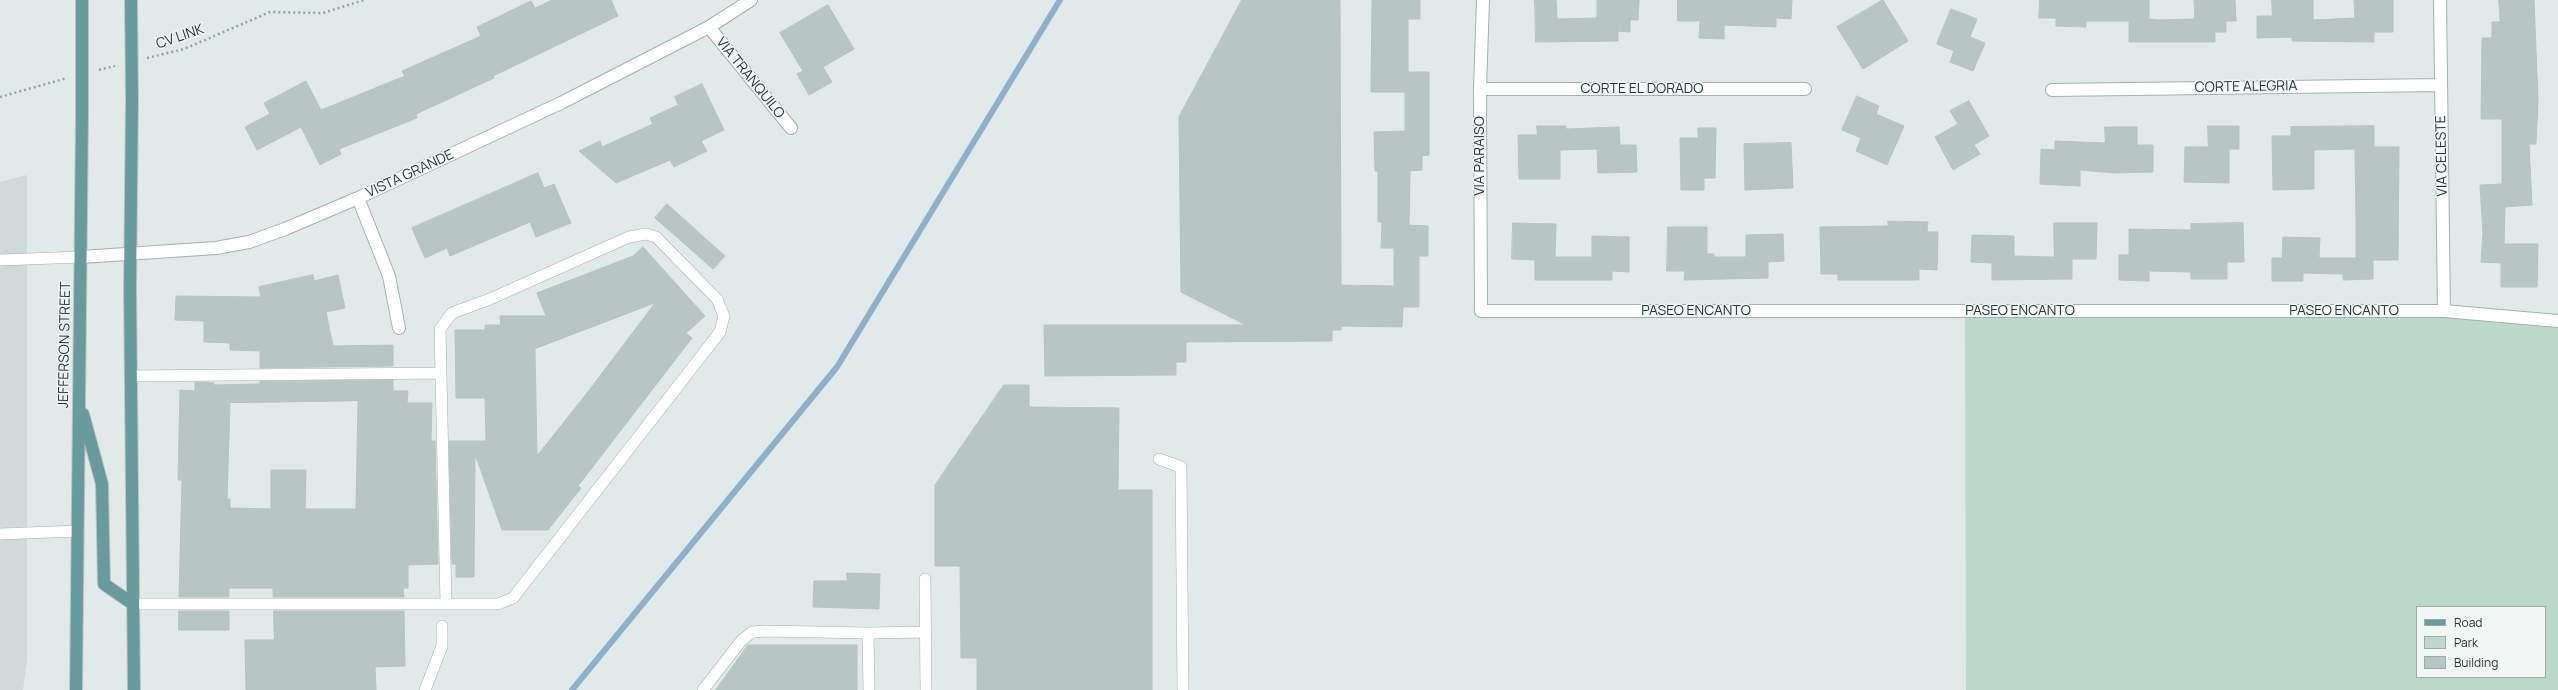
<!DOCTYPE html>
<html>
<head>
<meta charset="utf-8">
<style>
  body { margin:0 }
  #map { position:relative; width:2558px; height:690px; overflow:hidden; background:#e1eae9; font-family:Manrope,sans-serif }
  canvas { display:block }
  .legend { position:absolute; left:2416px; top:606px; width:130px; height:72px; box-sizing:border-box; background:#f2f7f6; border:1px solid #9fabaa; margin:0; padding:5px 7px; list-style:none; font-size:12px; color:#233939 }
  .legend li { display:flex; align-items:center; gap:8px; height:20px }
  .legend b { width:20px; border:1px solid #9fabaa }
</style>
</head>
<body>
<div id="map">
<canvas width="2558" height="690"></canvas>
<ul class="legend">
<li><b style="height:5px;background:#6a9b9c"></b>Road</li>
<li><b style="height:11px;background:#bcd9cc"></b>Park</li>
<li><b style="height:11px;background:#b7c5c3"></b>Building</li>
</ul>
</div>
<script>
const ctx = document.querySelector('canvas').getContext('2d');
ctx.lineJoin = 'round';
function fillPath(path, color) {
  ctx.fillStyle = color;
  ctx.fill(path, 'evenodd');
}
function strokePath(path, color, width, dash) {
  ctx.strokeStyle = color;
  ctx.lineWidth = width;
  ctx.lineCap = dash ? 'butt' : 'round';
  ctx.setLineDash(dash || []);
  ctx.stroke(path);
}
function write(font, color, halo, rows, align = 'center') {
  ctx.font = font + ' Manrope,sans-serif';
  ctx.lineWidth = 3;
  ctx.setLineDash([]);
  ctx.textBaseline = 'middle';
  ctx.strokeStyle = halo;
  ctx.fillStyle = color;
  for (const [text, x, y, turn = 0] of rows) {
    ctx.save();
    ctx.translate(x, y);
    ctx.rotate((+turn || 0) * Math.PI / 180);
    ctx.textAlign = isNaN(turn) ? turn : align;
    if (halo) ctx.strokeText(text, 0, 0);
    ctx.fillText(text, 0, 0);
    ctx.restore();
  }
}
const built = new Path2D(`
  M27,175V662L23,690H0V182Z`);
const green = new Path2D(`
  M1965,311H2444L2558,321V690H1966ZM2417,607H2545V677H2417Z`);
const stream = new Path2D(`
  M572,690L837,367L1060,0`);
const building = new Path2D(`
  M552,0H611L618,16L493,76L494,78L416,114L417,118L339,149L341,154L320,165L301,127L257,150L245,127L270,114L264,103L306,81L321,110L405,76L402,71L481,36L477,27L531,1L535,8Z
  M1242,0H1340L1341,285L1394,286V248H1381L1382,222H1378V171H1375L1374,132L1405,131V92H1371L1372,0H1420V19H1408V72H1429V155L1422,156V170L1410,171L1409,225L1428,226V256H1419V307H1403L1402,327L1341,326V330H1332V341L1186,342V362H1176V375L1045,376L1044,325H1246L1181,292L1179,117Z
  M1535,0H1556L1557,19L1597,18V0H1639L1638,20H1630V32L1618,31V41L1536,42Z
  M1678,0H1792L1791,19L1776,18V27L1724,25V39L1699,38L1700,21H1678Z
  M1883,0L1908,41L1863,69L1837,27Z
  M2040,0H2149V19L2159,20L2195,19L2194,0H2235L2236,21H2226V32H2215V42H2129V21H2086V27L2056,26V18H2039Z
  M2272,0H2313V20L2355,18L2354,0H2393V32H2374V42L2292,41V37L2257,38V16H2272Z
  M2499,0H2534L2538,100L2536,144H2529L2532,205L2505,207L2504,244H2538L2537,287H2501V263L2481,262L2483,233L2480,185L2502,184V119H2481L2482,38H2492V22H2500Z
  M828,5L854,49L823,67L832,82L809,95L797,74L803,71L780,33Z
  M1951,9L1977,19L1970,37L1985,43L1973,71L1950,62L1954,51L1937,44Z
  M702,84L724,130L701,141L707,151L674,167L670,160L616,183L579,151L600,141L602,147L653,124L650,118L678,105L675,97Z
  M1857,96L1879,106L1876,114L1904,126L1887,165L1856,151L1861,138L1842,130Z
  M1969,101L1989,136L1974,145L1980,154L1953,170L1935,137L1958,124L1950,111Z
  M1537,126H1566V129L1619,127L1620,145H1636L1637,172L1598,173L1597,149L1560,150V179H1519L1518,135H1537Z
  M2208,126H2239V149H2229V183L2184,182L2185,147H2208Z
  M2374,126V147H2399L2398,260H2373V279L2343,280V274L2303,273V281H2272V258H2282L2283,237L2320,238L2319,258H2356V222L2355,149L2314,150V189L2273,190L2272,136H2291V127Z
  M2105,127H2137V145H2153V172L2115,173L2080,170V186L2040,184L2041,149L2055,150V141L2105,143Z
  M1698,128H1716L1715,178H1704V190H1681L1680,138H1698Z
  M1791,143L1793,188L1745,190L1744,144Z
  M538,173L544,188L554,184L571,223L536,237L530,222L450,256L447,248L425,258L412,228Z
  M667,204L725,256L713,269L655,218Z
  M1888,221L1928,222L1927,232H1938L1937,270L1919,269V280H1838V274H1821L1820,227L1888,226Z
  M1513,223L1556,224L1555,257H1592V236L1629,237V272L1612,271V280H1535V260L1512,259Z
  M2054,223H2097L2096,259H2072V279L1992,280V263L1971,262L1972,235L2014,236V256L2054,257Z
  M2243,223L2244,262H2227V279H2191V272L2149,271V281L2119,280V255H2129V229L2191,230V224Z
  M1668,227H1707V254H1714V257H1746V235L1783,234L1784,261L1768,262V278L1684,280L1685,271H1667Z
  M643,247L705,316L686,333L692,338L578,486L581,488L548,530H502L475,454L474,577H456V564H452L449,441H486L485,398H456L455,330H485V325H501L500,316H546L537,293L633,256ZM655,303L587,393L537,456L535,349Z
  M313,275L314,281L338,275L345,308L326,312L333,346L393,345V366L260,368V351L230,350V343L204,342V321L175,320L176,296L261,297L259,287Z
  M393,380V391H408L407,403H432L431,441H435L438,564L408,565V588H403L404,597H273V588H229V597H179L182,480H178L180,390L195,391V382L214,383V385L260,384V382ZM358,401L356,509H305L306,470H271V509L230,508V499H227L230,403Z
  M1004,385H1029V407L1119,408L1118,490H1152V690H977V658H961L960,566H935V485Z
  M847,573L880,574L879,609L813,607L814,581H847Z
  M179,611H229V630H179Z
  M274,611H404L405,666L375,667L376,690H246L245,640H274Z
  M748,645H857V690H716Z`);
const path = new Path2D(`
  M147,58L184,49L270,12L323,13L364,0
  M99,70L115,66
  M0,97L67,78`);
const lane = new Path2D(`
  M0,260L81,257
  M131,376L441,373
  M1159,459L1181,467L1183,690
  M0,534L78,531
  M925,579L926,690
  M133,604H498L513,598L720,332L724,316L717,299L656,237L646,234L629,237L490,299L452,313L440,329L446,604
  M868,633L926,632
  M425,690L442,646V626
  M703,690L741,641L752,632L766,631L868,633L869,690`);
const street = new Path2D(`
  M1483,0L1480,89L1481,311H2444L2558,321
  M2440,0L2444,311
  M709,27L791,128
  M1480,89H1805
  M2052,90L2441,85
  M358,198L389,276L399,328
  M81,257L216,248L249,242L285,229L358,198L563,102L709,27L751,0`);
const primary = new Path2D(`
  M132,99L130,288L134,690
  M83,414L102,484L104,584L133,604
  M76,690L82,116`);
const primaryBridge = new Path2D(`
  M131,0L132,99
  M82,116V0`);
const streetNames = [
  ["CV LINK",180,37,-19],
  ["VIA TRANQUILO",750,78,51],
  ["CORTE ALEGRIA",2246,87,-1],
  ["CORTE EL DORADO",1642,89],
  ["VIA PARAISO",1480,156,-90],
  ["VIA CELESTE",2442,156,-91],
  ["VISTA GRANDE",410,174,-25],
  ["PASEO ENCANTO",1696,311],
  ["PASEO ENCANTO",2020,311],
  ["PASEO ENCANTO",2344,311],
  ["JEFFERSON STREET",65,345,-89]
];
fillPath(built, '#d0dad8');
fillPath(green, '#bcd9cc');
strokePath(stream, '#8eb0ca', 6);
fillPath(building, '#b7c5c3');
strokePath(building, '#b5c3c1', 1);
strokePath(lane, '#a4b1b1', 12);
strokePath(street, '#a4b1b1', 14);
strokePath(primary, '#bdc4c4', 14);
strokePath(path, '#85aba9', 2.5, [2, 3]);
strokePath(lane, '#fff', 11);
strokePath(street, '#fff', 12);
strokePath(primary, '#6a9b9c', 12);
strokePath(primaryBridge, '#bdc4c4', 14, []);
strokePath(primaryBridge, '#6a9b9c', 12);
write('14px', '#233939', '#f2f7f6', streetNames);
</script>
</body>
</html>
